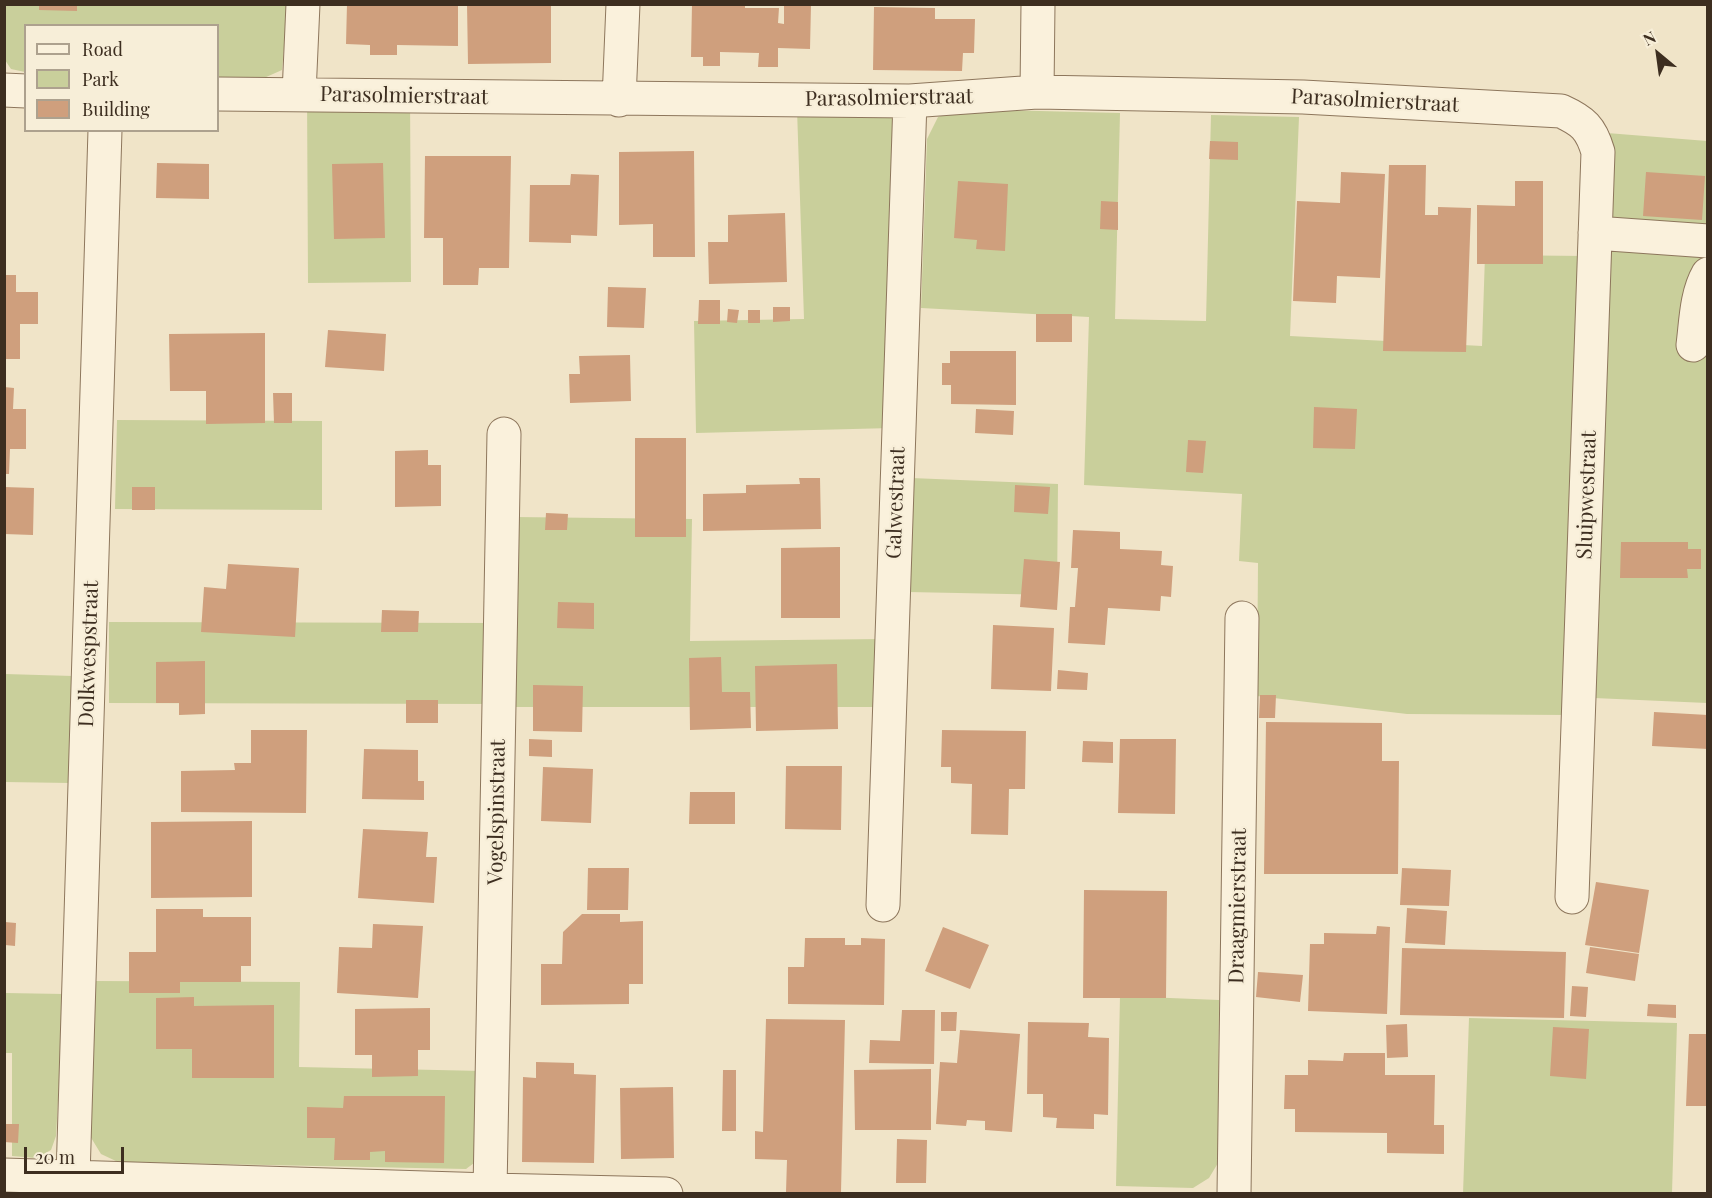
<!DOCTYPE html>
<html>
<head>
<meta charset="utf-8">
<style>
  body { margin:0 }
  #map { position:relative; width:1712px; height:1198px; overflow:hidden; background:#f0e4c8; font-family:"Playfair Display",serif }
  canvas { display:block }
  .frame { position:absolute; inset:0; border:6px solid #3d2e20; pointer-events:none }
  .legend { position:absolute; left:24px; top:24px; width:195px; height:108px; box-sizing:border-box; background:#f7eed8; border:2px solid #ada18e; margin:0; padding:8px 10px; list-style:none; font-size:18px; color:#3d2e20 }
  .legend li { display:flex; align-items:center; gap:12px; height:30px }
  .legend b { width:30px; border:2px solid #ada18e }
  .north { position:absolute; left:1628px; top:24px; width:60px; height:60px; -webkit-text-stroke:4px #f7eed8; paint-order:stroke; rotate:331deg; font-size:16px; font-weight:700; line-height:24px; text-align:center; color:#3d2e20 }
  .north::after { content:''; display:block; margin:auto; width:21px; height:27px; background:#3d2e20; clip-path:polygon(50% 0,100% 100%,50% 72%,0 100%) }
  .scale { position:absolute; left:24px; top:1147px; width:100px; height:27px; box-sizing:border-box; border:3px solid #3d2e20; border-top:0; padding-left:8px; font-size:18px; line-height:21px; white-space:nowrap; color:#3d2e20; -webkit-text-stroke:4px #f7eed8; paint-order:stroke }
</style>
</head>
<body>
<div id="map">
<canvas width="1712" height="1198"></canvas>
<div class="frame"></div>
<ul class="legend">
<li><b style="height:8px;background:#faf1dc"></b>Road</li>
<li><b style="height:16px;background:#c9cf9b"></b>Park</li>
<li><b style="height:16px;background:#cf9f7d"></b>Building</li>
</ul>
<div class="north">N</div>
<div class="scale">20 m</div>
</div>
<script>
const ctx = document.querySelector('canvas').getContext('2d');
ctx.lineJoin = 'round';
function fillPath(path, color) {
  ctx.fillStyle = color;
  ctx.fill(path, 'evenodd');
}
function strokePath(path, color, width, dash) {
  ctx.strokeStyle = color;
  ctx.lineWidth = width;
  ctx.lineCap = dash ? 'butt' : 'round';
  ctx.setLineDash(dash || []);
  ctx.stroke(path);
}
function write(font, color, halo, rows, align = 'center') {
  ctx.font = font + ' "Playfair Display",serif';
  ctx.lineWidth = 4.5;
  ctx.setLineDash([]);
  ctx.textBaseline = 'middle';
  ctx.strokeStyle = halo;
  ctx.fillStyle = color;
  for (const [text, x, y, turn = 0] of rows) {
    ctx.save();
    ctx.translate(x, y);
    ctx.rotate((+turn || 0) * Math.PI / 180);
    ctx.textAlign = isNaN(turn) ? turn : align;
    if (halo) ctx.strokeText(text, 0, 0);
    ctx.fillText(text, 0, 0);
    ctx.restore();
  }
}
const green = new Path2D(`
  M5,5H288L282,70L264,78L218,77V26H26L25,72L11,69L5,60Z
  M410,90L411,282L308,283L307,91Z
  M883,108L899,123L892,428L696,433L694,321L804,319L797,109Z
  M959,109L1120,113L1115,319L1206,321L1211,115L1299,117L1290,336L1482,346L1485,255L1586,256L1568,715L1407,714L1257,696L1258,563L1239,561L1242,494L1084,485L1089,317L921,308L927,139L938,117Z
  M1607,133L1707,141V703L1594,698Z
  M117,420L322,421V510L115,509Z
  M911,478L1058,484L1057,595L908,592Z
  M514,517L692,519L690,641L884,639L882,707H511Z
  M109,622L494,623L493,704L109,703Z
  M5,674L73,676L70,783L5,782Z
  M95,981L300,982L299,1067L483,1071L478,1160L466,1169L118,1162L101,1154L90,1136Z
  M5,993L64,994L56,1136L51,1150L36,1158L12,1156V1053H5Z
  M1120,996L1219,1000L1218,1163L1209,1178L1193,1188L1116,1186Z
  M1469,1018L1677,1023L1672,1193L1463,1194Z`);
const building = new Path2D(`
  M39,4H77V11L39,10Z
  M347,4H458V46L397,45V55H370V45L346,44Z
  M467,4H551V63L468,64Z
  M692,4H745V8H779L778,23L784,24V5H811L810,49L778,48V67H758L759,53L720,52V66H703V57H691Z
  M874,7L935,8V19H975L974,53H963L962,71L873,70Z
  M1210,141L1238,142V160L1209,159Z
  M694,151L695,257H653V224L619,225V152Z
  M425,156H511L509,268H479L478,285H443V238H424Z
  M157,163L209,164V199L156,198Z
  M383,163L385,238L334,239L332,164Z
  M1389,165H1426L1425,215H1438V207L1471,208L1466,352L1383,351Z
  M1341,172L1385,174L1380,278L1337,276L1336,303L1293,301L1297,201L1340,203Z
  M1646,172L1705,176L1702,220L1643,216Z
  M571,174L599,175L597,236L571,235V243L529,242L530,185H570Z
  M958,181L1008,184L1005,251L976,249L977,240L954,238Z
  M1515,181H1543V264H1477V205L1515,206Z
  M1101,201L1118,202V230L1100,229Z
  M785,213L787,282L709,284L708,242H728V215Z
  M4,275H16V292H38V324H20V359H4Z
  M608,287L646,288L644,328L607,327Z
  M699,300H720V324H698Z
  M773,307H790V321L773,322Z
  M728,309L739,310L737,323L727,322Z
  M748,310H760V323H748Z
  M1036,314H1072V342H1036Z
  M328,330L386,334L384,371L325,367Z
  M265,333V423L206,424V391H170L169,334Z
  M950,351H1016V405L951,404V385H942V363H950Z
  M630,355L631,401L570,403L569,374H580L579,356Z
  M4,387L14,388L13,409H26V449H10L9,474H4Z
  M273,393H292V423H274Z
  M1314,407L1357,409L1355,449L1313,448Z
  M976,409L1014,411L1013,435L975,433Z
  M635,438H686V537H635Z
  M1188,440L1206,441L1203,473L1186,472Z
  M428,450V465H441V506L395,507V451Z
  M799,478H820L821,529L703,531V494L746,493V485L800,484Z
  M1015,485L1050,487L1048,514L1014,512Z
  M4,487L34,488L33,535L4,534Z
  M132,487H155V510H132Z
  M546,513L568,514L567,530H545Z
  M1073,530L1120,532V549L1162,551L1161,565L1173,566L1171,597L1161,596L1160,611L1108,608L1105,645L1068,643L1070,607H1075L1078,568H1071Z
  M1621,542H1688V549H1701V569H1687L1688,578H1620Z
  M840,547V618H781V548Z
  M1024,559L1060,562L1057,610L1020,607Z
  M228,564L299,568L295,637L201,632L204,587L226,589Z
  M558,602L594,603V629L557,628Z
  M382,610L419,611L418,632H381Z
  M993,625L1054,628L1051,691L991,689Z
  M721,657L722,692H750L751,728L690,730L689,658Z
  M205,661V714L179,715V703H156V662Z
  M837,664L838,729L756,731L755,666Z
  M1058,670L1088,673L1087,690L1057,689Z
  M533,685L583,686L582,732L533,731Z
  M1260,695H1276L1275,718H1259Z
  M406,700H438V723H406Z
  M1654,712L1708,715V749L1652,746Z
  M1266,722L1382,723V761H1399L1398,874H1264Z
  M251,730H307L306,813L181,812V771L235,770L234,763H251Z
  M942,730L1026,731L1025,789H1009L1008,835L971,834L972,784L951,783V767H941Z
  M529,739L552,740V757L529,756Z
  M1120,739H1176L1175,814L1118,813Z
  M1083,741L1113,742V763L1082,762Z
  M364,749L418,750V781H424V800L362,799Z
  M786,766H842L841,830L785,829Z
  M543,767L593,769L591,823L541,821Z
  M690,792H735V824H689Z
  M252,821V897L151,898V822Z
  M363,829L428,832L426,857H437L434,903L358,898Z
  M588,868H629L628,910H587Z
  M1402,868L1451,870L1449,906L1400,905Z
  M1596,882L1649,890L1639,953L1585,945Z
  M1084,890L1167,891L1166,998H1083Z
  M1407,908L1447,911L1445,945L1405,943Z
  M156,909H203V917H251V966H241V982H180V993H129V952H156Z
  M582,914H620V922L643,921V984H629V1004L541,1005V964H562L563,932Z
  M5,922L16,923L15,946L5,945Z
  M373,924L423,926L418,998L337,993L339,947L372,948Z
  M1377,926L1390,927L1387,1014L1308,1011L1310,944H1324V933L1376,934Z
  M943,927L989,945L970,989L925,971Z
  M805,938H845V945H861V938L885,939L884,1005L788,1004V967H804Z
  M1590,947L1639,954L1635,981L1586,973Z
  M1402,948L1566,952L1564,1018L1400,1015Z
  M1258,972L1303,975L1300,1002L1256,997Z
  M1572,986L1588,987L1586,1017L1570,1016Z
  M194,997V1006L274,1005V1078H192V1049H156V998Z
  M1648,1004L1676,1005V1018L1647,1016Z
  M430,1008V1050H418V1076L372,1077V1055H355V1009Z
  M902,1010H935L934,1064L869,1063L870,1040L900,1041Z
  M941,1012H957L956,1031H941Z
  M766,1019L845,1020L841,1192H786L787,1160L755,1159V1131L763,1132Z
  M1028,1022L1089,1023L1088,1037L1109,1038L1108,1115L1094,1114V1129L1056,1128L1057,1118L1043,1117V1094H1027Z
  M1407,1024L1408,1057L1387,1058L1386,1025Z
  M1553,1027L1589,1029L1586,1079L1550,1076Z
  M960,1030L1020,1034L1012,1132L985,1130V1121L967,1120L966,1126L936,1124L940,1062L957,1063Z
  M1689,1034H1708V1106H1686Z
  M1344,1053H1385V1075H1435L1434,1125H1444V1154L1387,1153V1133L1295,1132V1109H1284L1285,1075H1308V1060L1343,1061Z
  M536,1062L574,1063V1074L596,1075L594,1163L522,1162L523,1077L536,1078Z
  M931,1069V1130H855L854,1070Z
  M723,1070H736V1131H722Z
  M673,1087L674,1158L621,1159L620,1088Z
  M344,1096H445L444,1163L385,1162V1151L370,1152V1160H334L335,1138H307V1107L343,1108Z
  M4,1124H19L18,1143L4,1142Z
  M897,1139L927,1140L926,1183H896Z`);
const minor = new Path2D(`
  M4,90L26,91
  M1037,92L1038,4
  M218,94L910,101L1037,92L1303,97L1561,111C1583,121 1591,128 1598,152L1572,897
  M299,94L303,4
  M619,100L623,4
  M1595,233L1708,241
  M1693,345C1696,322 1696,295 1708,274
  M883,905L910,101
  M4,1175L490,1190L666,1194
  M73,1177L105,130
  M490,1190L504,434
  M1234,1194L1242,618`);
const streetNames = [
  ["Parasolmierstraat",404,96,1],
  ["Parasolmierstraat",889,98,-1],
  ["Parasolmierstraat",1375,101,3],
  ["Sluipwestraat",1587,495,-88],
  ["Galwestraat",896,503,-88],
  ["Dolkwespstraat",89,654,-88],
  ["Vogelspinstraat",497,812,-89],
  ["Draagmierstraat",1238,906,-89]
];
fillPath(green, '#c9cf9b');
fillPath(building, '#cf9f7d');
strokePath(minor, '#8d765c', 35);
strokePath(minor, '#faf1dc', 33);
write('21px', '#3d2e20', '#f7eed8', streetNames);
</script>
</body>
</html>
